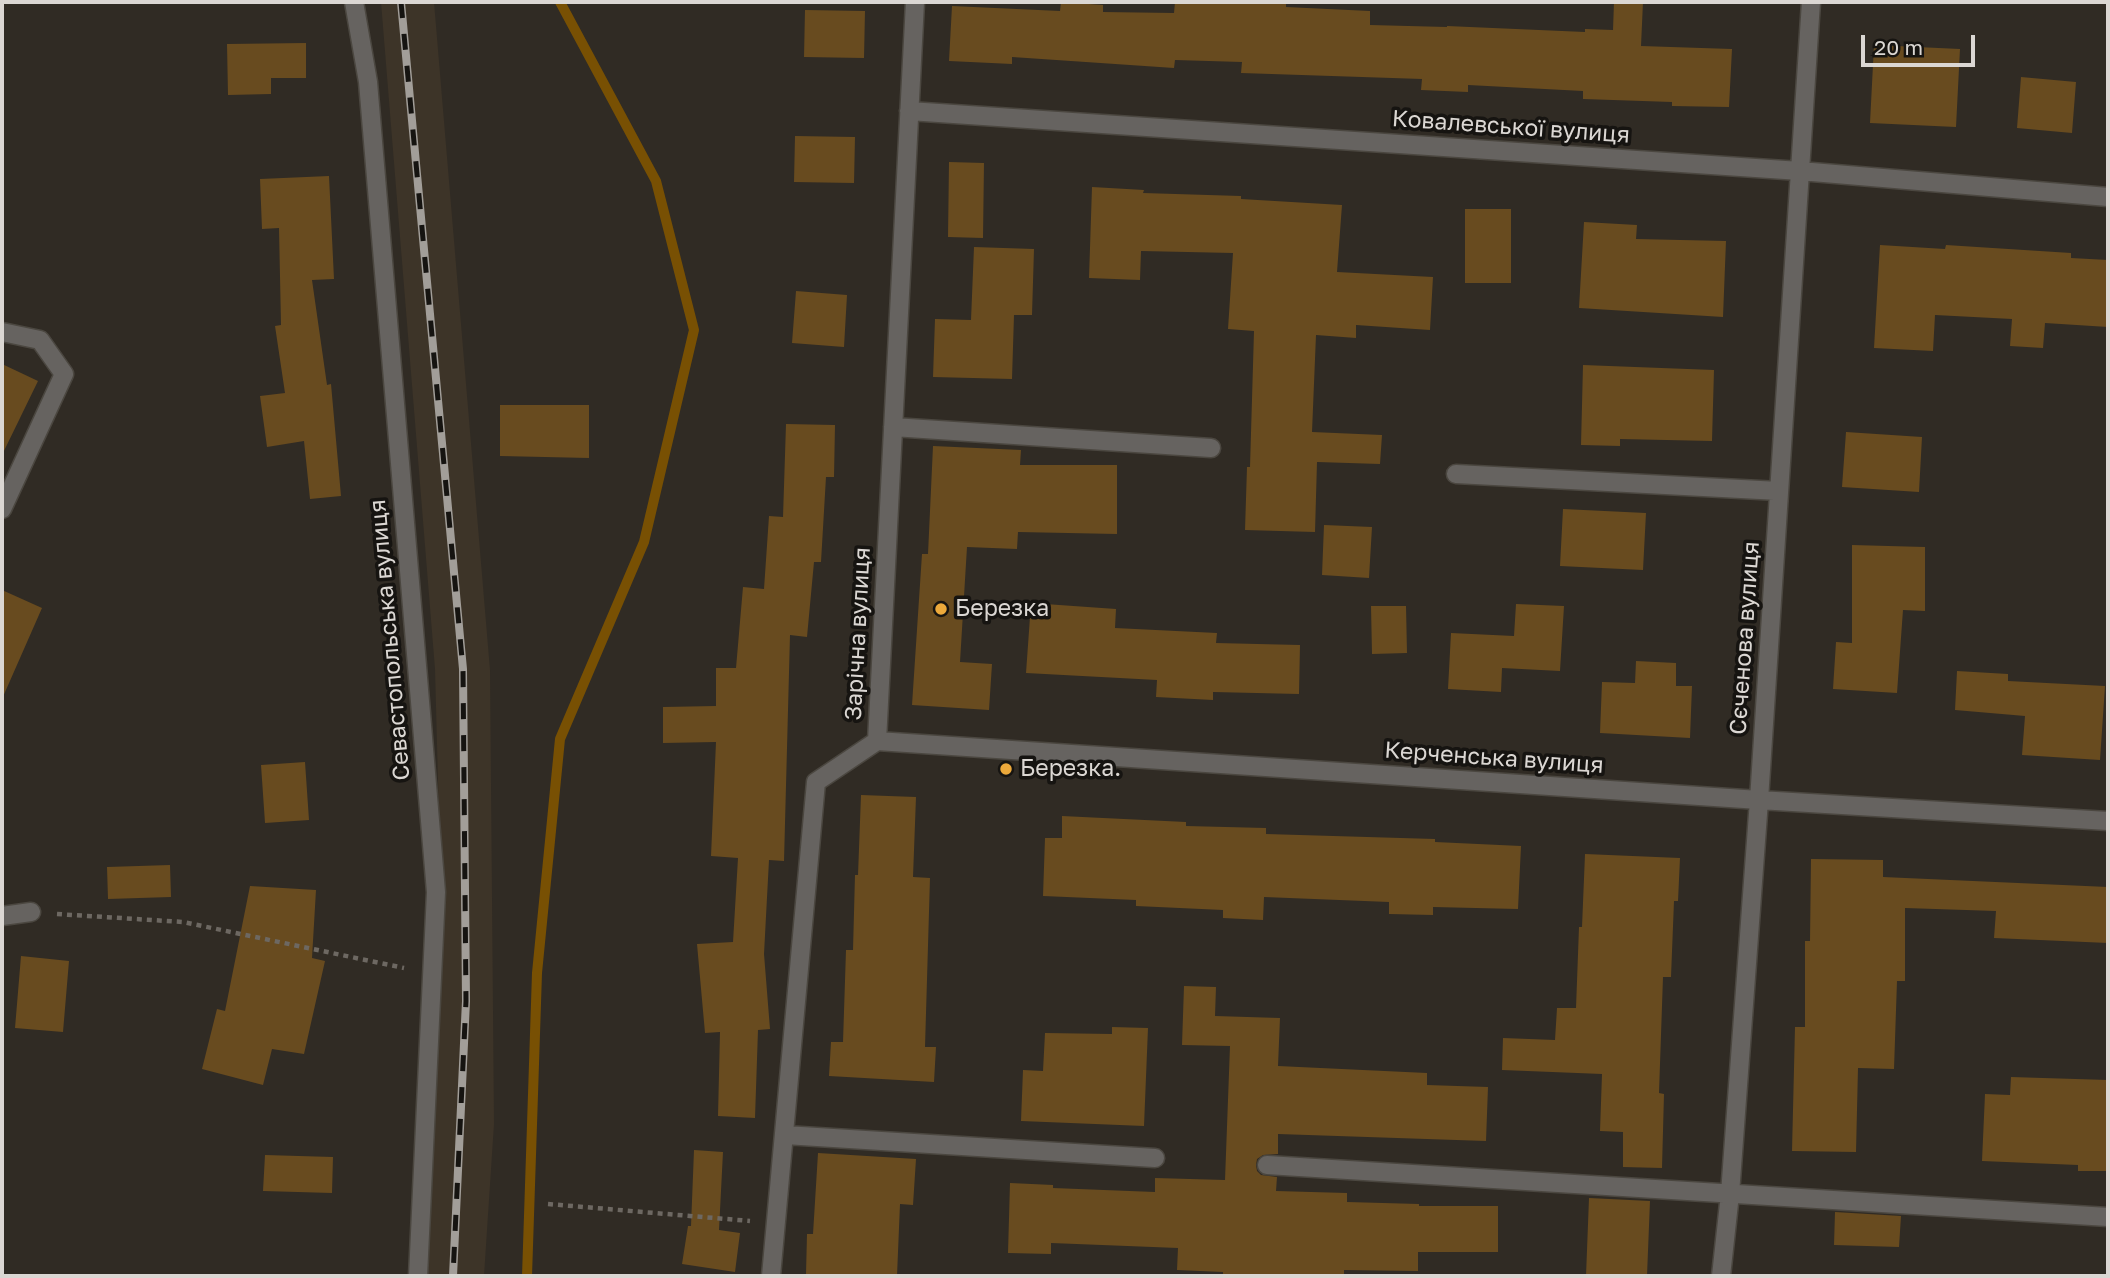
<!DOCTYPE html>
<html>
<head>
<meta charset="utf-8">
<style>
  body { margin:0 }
  #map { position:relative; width:2110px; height:1278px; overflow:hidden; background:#302b24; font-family:"Golos Text",sans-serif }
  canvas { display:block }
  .frame { position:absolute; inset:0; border:4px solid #dbd7d3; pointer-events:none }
  .scale { position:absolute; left:1861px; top:35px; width:114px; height:32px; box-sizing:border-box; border:4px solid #dbd7d3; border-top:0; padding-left:9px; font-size:21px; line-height:24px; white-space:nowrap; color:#dbd7d3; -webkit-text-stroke:5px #161411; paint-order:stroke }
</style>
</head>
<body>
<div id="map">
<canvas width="2110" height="1278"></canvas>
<div class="frame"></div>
<div class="scale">20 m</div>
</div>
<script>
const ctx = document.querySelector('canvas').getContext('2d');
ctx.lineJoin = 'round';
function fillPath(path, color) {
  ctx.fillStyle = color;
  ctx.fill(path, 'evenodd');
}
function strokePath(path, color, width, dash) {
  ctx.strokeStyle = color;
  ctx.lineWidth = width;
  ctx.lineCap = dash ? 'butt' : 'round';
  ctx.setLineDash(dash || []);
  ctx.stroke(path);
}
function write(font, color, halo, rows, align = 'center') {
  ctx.font = font + ' "Golos Text",sans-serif';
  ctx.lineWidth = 7;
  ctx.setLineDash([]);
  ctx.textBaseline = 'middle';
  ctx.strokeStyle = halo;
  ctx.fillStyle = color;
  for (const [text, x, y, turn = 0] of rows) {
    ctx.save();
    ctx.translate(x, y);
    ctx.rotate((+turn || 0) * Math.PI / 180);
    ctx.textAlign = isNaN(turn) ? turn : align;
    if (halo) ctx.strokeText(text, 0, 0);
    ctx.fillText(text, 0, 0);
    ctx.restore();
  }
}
const built = new Path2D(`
  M381,2H434L490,670L494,1124L484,1276H422L441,894L435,669Z`);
const stream = new Path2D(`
  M527,1276L537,973L560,739L644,542L694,330L656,181L560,2`);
const building = new Path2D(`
  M1061,2L1103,5V12L1174,13L1175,2H1286V7L1370,11V25L1447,27V26L1585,32V29L1613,30L1614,2H1643L1641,46L1732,49L1729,107L1672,106V102L1583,99V91L1468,85V92L1421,90L1422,79L1241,73L1242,62L1175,60L1174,68L1012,57V64L949,61L952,6L1060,11Z
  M805,10L865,11L864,58L804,57Z
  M306,43V78H271V94L228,95L227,44Z
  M1874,45L1960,49L1956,127L1870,123Z
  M2021,77L2076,82L2072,133L2017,128Z
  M795,136L855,137L854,183L794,182Z
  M949,162L984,163L983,238L948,237Z
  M329,176L334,279L312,280L327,385L331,384L341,496L310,499L304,441L267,447L260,396L285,393L275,326L281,325L279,228L262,229L260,179Z
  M1092,187L1144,190L1143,193L1241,196V199L1342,205L1337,272L1433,277L1430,330L1356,325V338L1316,335L1312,432L1382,435L1380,464L1317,462L1315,532L1245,530L1247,467H1250L1254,331L1228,329L1233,253L1141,251L1140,280L1089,278Z
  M1465,209H1511V283H1465Z
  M1584,222L1637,225L1636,239L1726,241L1723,317L1579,308Z
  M1880,245L1945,249L1946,245L2071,253V258L2108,260V327L2045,323L2043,348L2010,346L2012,319L1935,315L1933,351L1874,348Z
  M974,247L1034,249L1032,315H1014L1012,379L933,377L935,319L971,320Z
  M796,291L847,295L844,347L792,343Z
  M2,364L38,381L2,455Z
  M1583,365L1714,370L1712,441L1620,439V446L1581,445Z
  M500,405H589V458L500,456Z
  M786,424L835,425L834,477H826L821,562H814L807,637L790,635L784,861L769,860L764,954L770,1029L758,1030L755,1118L718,1116L720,1032L705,1033L697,944L733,942L738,858L711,856L716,742L663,743V707L716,706V668H736L743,587L764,589L769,516L783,517Z
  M1846,432L1922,437L1919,492L1842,487Z
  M933,446L1021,450L1020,465H1117V534L1018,532L1017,549L967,547L960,662L992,664L989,710L912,705L922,554H928Z
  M1563,509L1646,513L1643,570L1560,566Z
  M1324,525L1372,527L1369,578L1322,575Z
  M1852,545L1925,547V611L1903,610L1897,693L1833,689L1836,642L1852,643Z
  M2,590L42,608L2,699Z
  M1031,603L1116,609L1115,628L1217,633L1216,643L1300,645L1299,694L1213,692V700L1156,697L1157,680L1026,673Z
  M1516,604L1564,606L1560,671L1502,668L1501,692L1448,689L1451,633L1514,636Z
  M1371,606H1406L1407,653L1372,654Z
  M1636,661L1676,663V686H1692L1690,738L1600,733L1602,682L1635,683Z
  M1957,671L2008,674V681L2105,686L2100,760L2022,755L2025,716L1955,710Z
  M305,762L309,820L265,823L261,765Z
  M861,795L916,797L913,877L930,878L925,1047H936L934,1082L829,1076L831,1042H843L846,950H853L855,875H858Z
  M1062,816L1186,822V826L1266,828V834L1435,839V842L1521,846L1518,909L1433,907V915L1389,914V902L1264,897L1263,920L1223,918V910L1136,906V900L1043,896L1045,838H1062Z
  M1585,854L1680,858L1678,901H1674L1671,977H1663L1659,1093L1664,1094L1662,1168L1623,1167V1132L1600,1131L1602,1074L1502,1070L1503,1038L1555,1040L1557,1008H1576L1579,927H1582Z
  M1811,859L1883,860V877L2108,887V943L1994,938L1996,911L1905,908V981H1897L1894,1069L1858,1068L1856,1152L1792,1151L1795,1027H1805V941H1810Z
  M170,865L171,897L108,899L107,867Z
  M250,886L316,890L312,958L325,961L304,1054L272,1049L263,1085L202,1069L217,1009L225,1011Z
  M21,956L69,961L63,1032L15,1028Z
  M1184,986L1216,987L1215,1016L1280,1018L1278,1066L1427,1073V1085L1488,1087L1486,1141L1278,1134V1154L1263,1155L1257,1159L1256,1165L1257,1171L1261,1175L1277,1177L1276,1191L1347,1193V1202L1419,1204V1206H1498V1252H1418V1271L1344,1270V1276H1223V1272L1177,1270L1178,1248L1051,1243V1254L1008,1253L1010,1183L1053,1185V1188L1155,1192V1178L1225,1180L1230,1046L1182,1045Z
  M1112,1027L1148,1028L1144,1126L1021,1121L1023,1070L1043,1071L1045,1033L1112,1034Z
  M2011,1077L2108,1080V1171H2078V1165L1982,1161L1985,1094L2010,1095Z
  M694,1150L723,1152L719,1230L740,1233L735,1272L682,1264L688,1226H691Z
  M818,1153L916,1159L913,1205L900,1204L897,1276L806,1274L807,1234H813Z
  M265,1155L333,1157L332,1193L263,1191Z
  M1589,1198L1650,1201L1647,1276H1586Z
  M1835,1212L1901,1216L1899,1247L1834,1245Z`);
const path = new Path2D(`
  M57,914L183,922L404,968
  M548,1204L750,1221`);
const minor = new Path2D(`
  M354,2L368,82L436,892L418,1276
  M909,111L1800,171L2108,197
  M2,332L40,340L64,374L2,509
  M893,427L1211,448
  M1456,474L1779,491
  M877,741L1759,800L2108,821
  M877,741L915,2
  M2,916L31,912
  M785,1135L1155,1158
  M1267,1165L2108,1217
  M771,1276L816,782L877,741
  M1721,1276L1730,1194L1759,800L1811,2`);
const rail = new Path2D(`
  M401,2L463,669L466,1001L453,1276`);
const markers = [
  [941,609,7,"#eca93b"],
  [1006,769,7,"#eca93b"]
];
const streetNames = [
  ["Ковалевської вулиця",1511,127,4],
  ["Зарічна вулиця",858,634,-87],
  ["Сєченова вулиця",1745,638,-86],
  ["Севастопольська вулиця",390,640,-95],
  ["Керченська вулиця",1494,758,4]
];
const poiNames = [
  ["Березка",955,609],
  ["Березка.",1020,769]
];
fillPath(built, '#3d3428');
strokePath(stream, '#785003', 10);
fillPath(building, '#684b1f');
strokePath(minor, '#4b4740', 21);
strokePath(path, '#6d6862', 4.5, [5, 5]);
strokePath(minor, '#666360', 18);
strokePath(rail, '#a29e99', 8);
strokePath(rail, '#161411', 5, [16]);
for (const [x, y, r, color] of markers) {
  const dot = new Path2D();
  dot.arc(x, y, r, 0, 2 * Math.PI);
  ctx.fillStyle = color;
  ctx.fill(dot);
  strokePath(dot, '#161411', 2.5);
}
write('23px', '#dbd7d3', '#161411', streetNames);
write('23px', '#dbd7d3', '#161411', poiNames, 'left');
</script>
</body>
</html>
